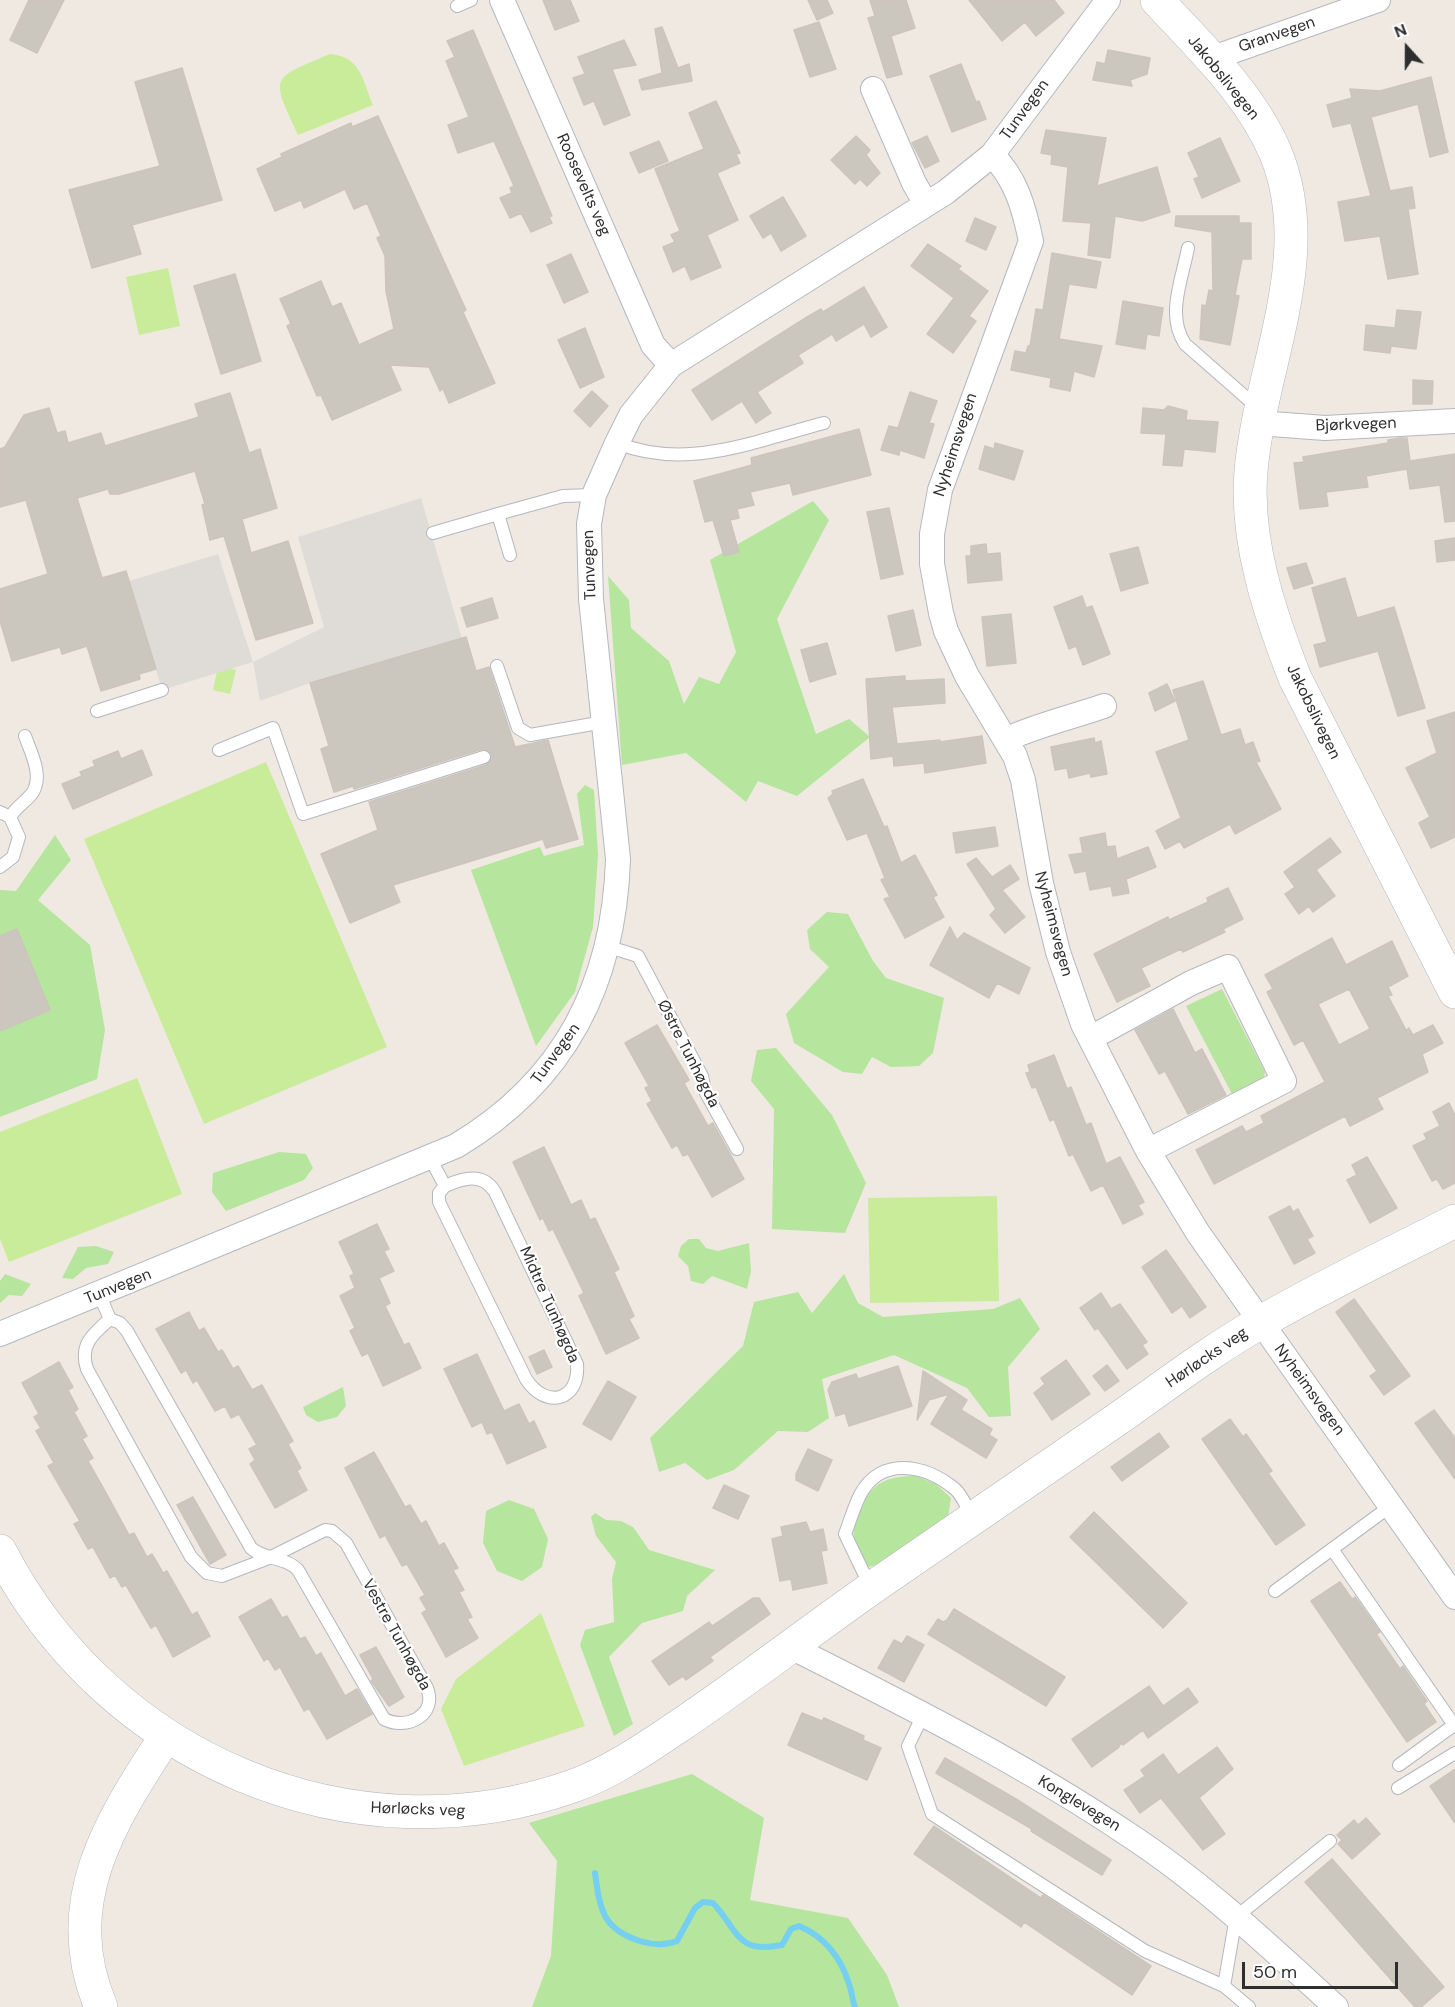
<!DOCTYPE html>
<html>
<head>
<meta charset="utf-8">
<style>
  body { margin:0 }
  #map { position:relative; width:1455px; height:2007px; overflow:hidden; background:#efe9e1; font-family:"DM Sans",sans-serif }
  canvas { display:block }
  .north { position:absolute; left:1377px; top:18px; width:60px; height:60px; -webkit-text-stroke:4px #fff; paint-order:stroke; rotate:339deg; font-size:16px; font-weight:700; line-height:24px; text-align:center; color:#2e2e2e }
  .north::after { content:''; display:block; margin:auto; width:21px; height:27px; background:#2e2e2e; clip-path:polygon(50% 0,100% 100%,50% 72%,0 100%) }
  .scale { position:absolute; left:1242px; top:1962px; width:156px; height:27px; box-sizing:border-box; border:3px solid #2e2e2e; border-top:0; padding-left:8px; font-size:18px; line-height:21px; white-space:nowrap; color:#2e2e2e; -webkit-text-stroke:4px #fff; paint-order:stroke }
</style>
</head>
<body>
<div id="map">
<canvas width="1455" height="2007"></canvas>
<div class="north">N</div>
<div class="scale">50 m</div>
</div>
<script>
const ctx = document.querySelector('canvas').getContext('2d');
ctx.lineJoin = 'round';
function fillPath(path, color) {
  ctx.fillStyle = color;
  ctx.fill(path, 'evenodd');
}
function strokePath(path, color, width, dash) {
  ctx.strokeStyle = color;
  ctx.lineWidth = width;
  ctx.lineCap = dash ? 'butt' : 'round';
  ctx.setLineDash(dash || []);
  ctx.stroke(path);
}
function write(font, color, halo, rows, align = 'center') {
  ctx.font = font + ' "DM Sans",sans-serif';
  ctx.lineWidth = 4.5;
  ctx.setLineDash([]);
  ctx.textBaseline = 'middle';
  ctx.strokeStyle = halo;
  ctx.fillStyle = color;
  for (const [text, x, y, turn = 0] of rows) {
    ctx.save();
    ctx.translate(x, y);
    ctx.rotate((+turn || 0) * Math.PI / 180);
    ctx.textAlign = isNaN(turn) ? turn : align;
    if (halo) ctx.strokeText(text, 0, 0);
    ctx.fillText(text, 0, 0);
    ctx.restore();
  }
}
const green = new Path2D(`
  M813,501L829,520L777,619L816,734L849,719L870,737L797,796L758,781L746,802L686,753L622,765L608,576L629,600L631,628L669,661L684,704L699,677L719,684L736,652L710,560Z
  M585,785L594,790L598,855L593,927L575,992L536,1046L471,870L540,847L544,856L584,845L577,794Z
  M55,835L71,860L38,900L90,945L105,1030L97,1079L0,1117V890L16,891Z
  M827,912L848,914L873,961L886,978L944,998L933,1053L919,1066L891,1067L872,1057L862,1074L843,1072L794,1043L786,1014L829,967L810,949L807,930Z
  M1222,989L1265,1072L1264,1077L1233,1096L1186,1006Z
  M776,1048L832,1115L866,1183L845,1233L772,1229L774,1109L751,1081L757,1050Z
  M279,1152L306,1154L313,1168L304,1180L226,1211L212,1192L213,1173Z
  M689,1239H699L706,1248L718,1251L749,1243L751,1271L747,1289L712,1276L703,1284L691,1281L688,1266L678,1256L681,1246Z
  M96,1246L114,1252L108,1264L86,1268L73,1279L62,1278L78,1247Z
  M5,1274L31,1284L22,1296L9,1295L0,1303V1281Z
  M844,1274L858,1303L883,1317L993,1309L1020,1298L1040,1329L1008,1367L1011,1416L989,1417L967,1388L894,1355L822,1379L829,1418L808,1432L778,1431L734,1470L707,1480L685,1463L659,1472L650,1438L743,1346L754,1302L798,1292L812,1313Z
  M343,1387L346,1406L337,1417L318,1422L306,1415L303,1407Z
  M916,1476L936,1484L951,1498L948,1517L880,1564L868,1567C864,1560 858,1554 856,1546C848,1524 860,1498 879,1484C890,1477 903,1476 916,1476Z
  M509,1500L534,1509L548,1539L542,1567L522,1581L497,1571L483,1543L486,1511Z
  M595,1513L606,1520L621,1521L633,1527L649,1550L715,1570L687,1596L683,1611L642,1623L609,1657L633,1724L614,1736L580,1645L585,1630L614,1622L612,1579L616,1562L596,1536L591,1517Z
  M692,1774L764,1818L750,1900L848,1918L887,1975L899,2007H532L551,1956L557,1861L529,1823Z`);
const pitch = new Path2D(`
  M330,54C361,57 362,79 373,105L298,135C271,75 269,80 330,54Z
  M168,268L180,326L139,335L126,277Z
  M218,666L236,670L230,694L213,690Z
  M266,762L387,1047L204,1124L84,839Z
  M137,1078L182,1194L9,1262L0,1239V1132Z
  M997,1196L999,1301L870,1303L868,1198Z
  M541,1613L585,1726L464,1766L441,1709L456,1679Z`);
const plaza = new Path2D(`
  M421,498L462,639L310,683L260,701L253,662L162,690L129,581L218,554L253,662L324,627L298,537Z`);
const stream = new Path2D(`
  M595,1873C600,1909 602,1929 640,1941C653,1945 664,1946 677,1941L695,1908L703,1902L713,1903C739,1931 736,1954 782,1945L791,1929L799,1926C825,1937 841,1958 849,1984C852,1992 852,2000 855,2007`);
const building = new Path2D(`
  M29,0H64L37,53L10,40Z
  M543,0H570L579,21L555,30Z
  M808,0H827L833,13L817,20Z
  M870,0H906L915,28L891,36L902,74L887,78L868,18L875,16Z
  M969,0H1054L1064,13L1036,36L1025,22L1002,41Z
  M819,22L836,69L810,77L794,30Z
  M662,27L678,68L689,64L692,81L642,90L639,80L662,73L655,29Z
  M473,30L552,216L549,217L552,223L531,232L521,213L510,218L500,198L512,193L510,188L514,186L494,141L458,153L448,125L469,117L446,61L455,57L447,41Z
  M624,40L636,65L612,69L630,115L604,125L594,101L584,105L573,78L585,74L578,57Z
  M1108,50L1150,58L1147,74L1130,80L1132,86L1093,80L1097,62L1105,64Z
  M961,64L976,102L979,101L986,119L952,132L930,76Z
  M182,68L222,200L132,225L141,254L92,268L69,190L160,166L135,82Z
  M1431,77L1448,152L1430,157L1418,104L1371,117L1390,191L1412,187L1415,208L1408,209L1418,274L1388,279L1380,236L1345,241L1338,202L1371,196L1351,123L1333,127L1327,105L1352,98L1350,89L1380,91Z
  M716,101L740,153L736,154L740,163L717,173L738,220L707,235L721,267L691,280L685,266L673,272L663,247L675,242L671,235L680,231L655,169L704,149L689,113Z
  M378,116L466,310L463,312L495,383L449,403L443,389L440,391L429,367L390,365L401,390L332,420L321,395L317,396L287,326L291,324L280,299L321,281L332,307L341,303L359,345L394,329L386,291L385,256L377,238L381,236L367,203L354,209L345,189L304,208L301,200L275,211L257,169L282,157L281,154L351,123L352,127Z
  M1046,130L1106,138L1097,186L1157,167L1170,212L1142,221L1115,216L1110,258L1088,255L1091,223L1063,221L1068,167L1051,164L1052,155L1041,153Z
  M856,136L870,150L866,155L880,173L867,186L860,179L855,184L831,160Z
  M927,136L939,161L925,168L912,143Z
  M1220,138L1240,181L1202,198L1194,179L1199,177L1188,153Z
  M659,141L668,161L639,173L630,153Z
  M783,197L806,236L781,251L771,233L763,238L750,216Z
  M1176,216H1239V223H1251V259H1242L1235,295L1239,296L1230,345L1200,339L1202,305L1206,306L1209,290L1213,291L1212,232L1175,226Z
  M975,218L996,227L986,250L966,241Z
  M928,244L961,266L958,269L988,291L969,316L976,321L953,353L927,334L954,298L911,266Z
  M1052,253L1101,262L1096,288L1069,284L1059,339L1102,346L1094,377L1074,371L1070,391L1050,387L1051,378L1011,370L1015,351L1026,353L1028,346H1030L1036,309L1043,310Z
  M571,254L588,292L564,303L547,265Z
  M235,274L261,361L221,374L194,286Z
  M864,287L887,327L871,337L864,324L836,341L832,334L798,355L803,363L757,392L771,413L756,423L742,401L712,420L692,390L807,317L821,309L823,312Z
  M1123,301L1163,308L1159,336L1147,334L1145,349L1116,344Z
  M1397,310L1421,312L1416,349L1391,346L1390,353L1364,350L1366,325L1395,328Z
  M585,328L604,377L580,388L558,340Z
  M1413,380L1433,381L1432,404H1413Z
  M592,391L608,406L590,427L574,411Z
  M910,392L937,401L929,423L934,424L924,458L900,450L899,455L881,450L889,426L898,428Z
  M230,393L249,453L260,449L277,508L242,519L251,553L288,541L313,623L256,640L224,536L210,540L202,505L205,504L195,471L119,494H110L108,489L77,498L102,578L126,571L156,669L139,674L140,679L101,691L87,646L62,654L60,647L12,661L0,621V589L48,574L26,500L0,507V449L5,447L24,415L49,408L57,433L65,431L68,443L101,433L105,446L199,417L195,404Z
  M1168,406L1187,411L1186,420L1218,422L1215,452L1184,449L1182,466L1163,465L1166,434L1141,433L1143,408L1164,410Z
  M859,429L871,475L793,495L790,483L750,492L754,505L737,509L739,518L730,520L739,552L724,556L713,520L705,522L694,481L752,465L751,458Z
  M1400,438H1407L1410,461L1455,454V521L1445,522L1440,485L1410,489L1407,469L1366,476L1368,487L1326,492L1328,506L1300,509L1294,463L1304,462L1303,457L1388,443V440Z
  M995,443L1023,451L1014,480L979,469L985,446L994,449Z
  M889,508L903,574L881,579L867,512Z
  M1455,538V560L1437,562L1435,541Z
  M986,544L987,554L1000,553L1002,580L968,583L966,556H971V546Z
  M1138,547L1148,583L1121,591L1110,554Z
  M1306,563L1313,583L1294,589L1287,568Z
  M1345,578L1357,618L1394,607L1425,708L1398,716L1378,651L1320,667L1314,645L1327,642L1312,588Z
  M1082,596L1086,608L1092,606L1110,654L1083,665L1076,646L1069,649L1054,607Z
  M492,598L498,618L467,627L461,608Z
  M913,610L921,645L896,651L888,616Z
  M1011,614L1016,663L987,666L982,617Z
  M466,637L476,671L489,667L515,747L548,740L578,839L546,848L543,839L393,885L400,902L350,923L321,854L378,830L369,802L486,765L492,755L489,751L482,749L354,789L353,786L334,792L321,749L329,746L310,683Z
  M827,643L836,674L810,682L801,650Z
  M905,676V681L944,679L945,703L892,707L897,744L940,740V742L982,736L986,763L925,773L924,763L894,766L893,756L871,759L866,679Z
  M1203,681L1221,735L1240,729L1245,745L1253,742L1260,761L1256,762L1281,809L1235,834L1230,824L1184,848L1180,841L1165,849L1156,831L1181,818L1156,752L1189,740L1173,690Z
  M1167,684L1175,701L1155,711L1149,693Z
  M1455,712V837L1431,848L1419,823L1430,817L1406,768L1437,753L1427,721Z
  M1094,738L1095,743L1101,741L1107,774L1091,777L1090,773L1069,778L1067,768L1055,770L1051,747Z
  M142,750L152,775L73,809L62,784L82,776L80,772L95,766L93,761L118,751L121,759Z
  M863,779L884,827L887,826L901,863L915,855L937,895L933,897L944,917L905,938L884,899L890,897L881,880L885,878L867,833L847,840L828,798L833,794L832,791Z
  M995,827L998,846L956,853L953,833Z
  M1105,833L1107,847L1115,846L1117,859L1148,847L1156,867L1126,879L1129,893L1113,896L1111,886L1090,890L1086,871L1075,873L1069,855L1083,853L1080,838Z
  M1330,838L1341,852L1316,870L1335,896L1313,912L1309,906L1299,914L1285,894L1295,887L1284,872Z
  M976,858L992,877L1010,865L1019,879L1002,890L1025,917L1005,933L990,915L996,909L967,864Z
  M1228,888L1243,919L1223,929L1225,932L1183,952L1181,949L1141,968L1150,986L1117,1002L1094,954L1168,917L1169,920L1208,902L1207,898Z
  M950,927L957,940L964,933L1030,968L1019,994L997,983L989,998L930,965Z
  M17,929L50,1010L0,1031V936Z
  M1332,938L1346,965L1392,941L1408,976L1388,987L1392,995L1388,996L1406,1030L1409,1028L1413,1035L1433,1025L1443,1043L1422,1054L1428,1072L1377,1098L1383,1109L1350,1126L1345,1116L1214,1184L1196,1150L1242,1126L1246,1132L1264,1123L1261,1116L1325,1082L1303,1040L1294,1045L1267,992L1273,989L1265,975ZM1349,989L1370,1029L1339,1045L1318,1004Z
  M1173,1009L1195,1053L1202,1049L1226,1095L1188,1114L1165,1071L1159,1074L1135,1030Z
  M657,1025L689,1080L684,1083L708,1126L713,1123L744,1179L712,1197L688,1154L683,1156L677,1145L672,1148L647,1104L652,1101L645,1088L649,1086L625,1043Z
  M1054,1055L1067,1089L1071,1087L1086,1125L1091,1123L1106,1164L1120,1157L1144,1202L1138,1205L1143,1214L1123,1224L1103,1185L1091,1191L1073,1154L1069,1156L1054,1119L1050,1121L1036,1087L1032,1088L1026,1073L1030,1072L1028,1065Z
  M1449,1103L1455,1115V1183L1443,1189L1437,1179L1432,1181L1413,1146L1427,1139L1424,1134L1440,1126L1433,1112Z
  M544,1147L571,1205L581,1200L590,1220L595,1218L619,1269L614,1272L634,1316L629,1319L639,1338L606,1354L579,1296L584,1293L553,1229L549,1231L543,1218L540,1220L513,1162Z
  M1367,1157L1397,1208L1370,1223L1347,1180L1357,1175L1352,1165Z
  M1290,1206L1293,1212L1298,1209L1313,1236L1307,1239L1315,1253L1294,1264L1269,1217Z
  M377,1224L389,1249L384,1251L394,1271L379,1278L390,1303L385,1306L404,1345L409,1343L421,1368L383,1386L368,1353L362,1356L350,1331L355,1328L340,1296L355,1288L350,1276L354,1274L339,1242Z
  M1166,1250L1206,1307L1190,1318L1182,1306L1172,1313L1142,1267Z
  M1101,1293L1111,1309L1120,1304L1147,1342L1142,1345L1148,1354L1127,1369L1098,1328L1095,1330L1080,1308Z
  M1354,1299L1410,1376L1384,1395L1370,1376L1377,1371L1336,1312Z
  M189,1312L199,1331L204,1328L218,1352L222,1350L233,1369L238,1366L252,1390L262,1385L293,1441L288,1444L301,1468L297,1471L307,1490L275,1508L250,1464L255,1460L249,1449L257,1445L239,1414L231,1418L225,1406L215,1411L197,1380L193,1383L186,1370L181,1373L156,1329Z
  M544,1350L552,1367L537,1374L529,1357Z
  M477,1354L504,1411L519,1404L529,1424L534,1421L546,1447L507,1464L492,1432L487,1434L482,1422L472,1427L444,1369Z
  M1066,1360L1090,1394L1052,1420L1034,1393L1045,1384L1041,1378Z
  M59,1362L73,1387L68,1390L78,1409L74,1412L87,1436L82,1439L93,1458L88,1461L105,1491L129,1535L134,1533L147,1557L152,1554L163,1573L167,1571L192,1615L197,1612L210,1636L173,1657L156,1625L151,1628L126,1585L122,1587L115,1575L110,1578L93,1547L88,1549L74,1524L80,1521L48,1466L54,1463L36,1431L41,1428L34,1417L39,1414L22,1383Z
  M1107,1365L1119,1381L1105,1391L1093,1376Z
  M898,1366L912,1406L849,1426L845,1413L836,1416L828,1390L832,1382L856,1374L858,1379Z
  M923,1371L967,1400L961,1410L992,1429L989,1435L997,1440L986,1458L931,1424L949,1394L929,1400L917,1420Z
  M608,1381L636,1397L611,1440L583,1424Z
  M1434,1410L1455,1438V1479L1415,1423Z
  M1230,1419L1243,1437L1246,1434L1272,1471L1268,1473L1305,1525L1276,1545L1202,1439Z
  M1159,1433L1169,1447L1122,1481L1111,1467Z
  M808,1449L832,1460L818,1491L796,1480V1474Z
  M374,1452L405,1507L410,1505L421,1524L426,1521L439,1546L444,1543L458,1568L453,1570L464,1590L459,1592L472,1617L467,1619L478,1638L446,1657L422,1613L427,1610L420,1598L425,1595L407,1564L402,1566L385,1535L380,1538L345,1468Z
  M724,1485L749,1496L738,1519L713,1508Z
  M193,1497L226,1555L210,1564L177,1505Z
  M1094,1512L1187,1603L1163,1628L1070,1537Z
  M806,1522L810,1532L823,1529L827,1550L821,1551L827,1583L793,1590L791,1579L780,1581L772,1539L783,1536L781,1527Z
  M1340,1582L1352,1599L1355,1597L1380,1632L1376,1634L1400,1669L1403,1666L1424,1697L1427,1701L1424,1704L1436,1722L1407,1742L1311,1601Z
  M753,1598H759L770,1614L710,1657L713,1661L686,1680L683,1676L669,1685L652,1661L709,1622L712,1626Z
  M271,1599L282,1618L287,1616L300,1639L305,1637L316,1656L321,1653L345,1696L357,1689L372,1714L327,1739L309,1708L304,1711L280,1667L275,1670L268,1658L264,1661L239,1617Z
  M954,1609L1065,1677L1046,1706L928,1634L938,1619L943,1622L947,1620Z
  M907,1636L924,1645L904,1682L878,1668L894,1640L902,1644Z
  M376,1647L404,1697L389,1706L371,1681L373,1679L360,1655Z
  M1149,1686L1163,1706L1188,1688L1198,1702L1148,1738L1143,1730L1123,1745L1121,1743L1118,1748L1092,1767L1072,1739Z
  M802,1713L822,1721L824,1718L864,1736L863,1740L881,1748L867,1780L788,1745Z
  M1217,1747L1233,1769L1199,1798L1225,1834L1203,1850L1161,1798L1140,1813L1124,1790L1145,1776L1141,1770L1163,1754L1178,1775Z
  M945,1758L1016,1799L1111,1860L1102,1875L1031,1831L1032,1829L936,1773Z
  M1455,1769V1823L1430,1786Z
  M1366,1818L1380,1834L1352,1859L1338,1844L1342,1840L1337,1835L1354,1820L1358,1825Z
  M934,1826L1041,1898L1043,1895L1151,1966L1132,1995L1024,1922L1021,1927L914,1854Z
  M1332,1859L1444,1987L1421,2007H1415L1305,1882Z`);
const lane = new Path2D(`
  M457,6L471,0
  M1188,248C1182,280 1166,315 1185,344L1258,408
  M617,443C687,471 755,441 824,423
  M433,533L498,514
  M510,555L498,514L563,496L594,495
  M497,666L518,728L530,735L604,722
  M97,711L162,690
  M219,750L273,728L303,814L484,757
  M0,812L10,817L19,837L13,857L0,867
  M10,817C16,807 28,800 33,792C43,775 31,753 25,736
  M606,946L638,956L702,1076L705,1091L737,1149
  M430,1158L445,1186C463,1178 483,1172 495,1192L577,1364C580,1402 545,1409 526,1379L439,1202V1193L445,1186
  M99,1294L110,1319L120,1323L127,1331L251,1548C264,1560 286,1557 298,1570L384,1719C406,1731 438,1715 427,1688L346,1543L332,1531L325,1530L269,1558L222,1576L207,1573L191,1557L87,1369C79,1345 93,1334 110,1319
  M1332,1549L1454,1725L1399,1765
  M870,1586L845,1534C850,1521 854,1507 860,1495C881,1455 926,1465 955,1489C962,1495 967,1508 972,1516
  M1275,1591L1392,1505
  M923,1715L908,1746L932,1814L1145,1951L1224,1986L1249,2007
  M1398,1788L1455,1753
  M1224,1986L1236,1917L1330,1841`);
const street = new Path2D(`
  M502,0L653,345L671,365
  M1210,59L1378,0
  M873,89L914,183L926,204
  M992,155C1016,178 1024,208 1031,241L940,490L932,534V564L941,613L946,631L967,676L1015,756L1023,780L1041,883L1058,952L1083,1024L1148,1151L1198,1233L1455,1597
  M1258,423L1325,428L1455,421
  M1007,739C1038,725 1072,717 1104,706
  M1091,1038L1191,983L1228,967L1284,1081L1148,1151
  M0,1334L456,1146C565,1081 614,984 618,859L591,599L589,524L594,495L617,443L631,415L671,365L946,192L992,155L1108,0
  M791,1647C906,1705 1022,1763 1129,1835C1204,1884 1270,1947 1336,2007`);
const secondary = new Path2D(`
  M1157,0C1200,47 1251,94 1276,154C1318,257 1260,367 1251,471C1245,541 1270,614 1295,678L1455,992
  M0,1551C107,1759 351,1864 573,1786C610,1773 646,1748 679,1726C746,1681 810,1631 876,1585C957,1529 1038,1473 1119,1418C1166,1385 1213,1349 1263,1321C1325,1285 1391,1254 1455,1221
  M101,2007C57,1903 110,1822 166,1736`);
const streetNames = [
  ["Granvegen",1277,35,-19],
  ["Jakobslivegen",1223,78,51],
  ["Tunvegen",1025,110,-54],
  ["Roosevelts veg",583,185,66],
  ["Bjørkvegen",1356,425,-2],
  ["Nyheimsvegen",956,445,-72],
  ["Tunvegen",590,565,-92],
  ["Jakobslivegen",1313,712,64],
  ["Nyheimsvegen",1053,924,75],
  ["Tunvegen",556,1054,-54],
  ["Østre Tunhøgda",688,1054,63],
  ["Tunvegen",118,1287,-22],
  ["Midtre Tunhøgda",549,1305,66],
  ["Hørløcks veg",1207,1358,-34],
  ["Nyheimsvegen",1309,1390,54],
  ["Vestre Tunhøgda",396,1635,61],
  ["Konglevegen",1079,1804,31],
  ["Hørløcks veg",418,1810,2]
];
fillPath(green, '#b6e59e');
fillPath(pitch, '#c9ec9a');
fillPath(plaza, '#dfdcd8');
strokePath(stream, '#75cff0', 6);
fillPath(building, '#cbc7bf');
strokePath(building, '#cbc5ba', 1.5);
strokePath(lane, '#b4b7c1', 14);
strokePath(street, '#b4b7c1', 26);
strokePath(secondary, '#b4b7c1', 34);
strokePath(lane, '#fff', 12);
strokePath(street, '#fff', 24);
strokePath(secondary, '#fff', 33);
write('16px', '#2e2e2e', '#fff', streetNames);
</script>
</body>
</html>
